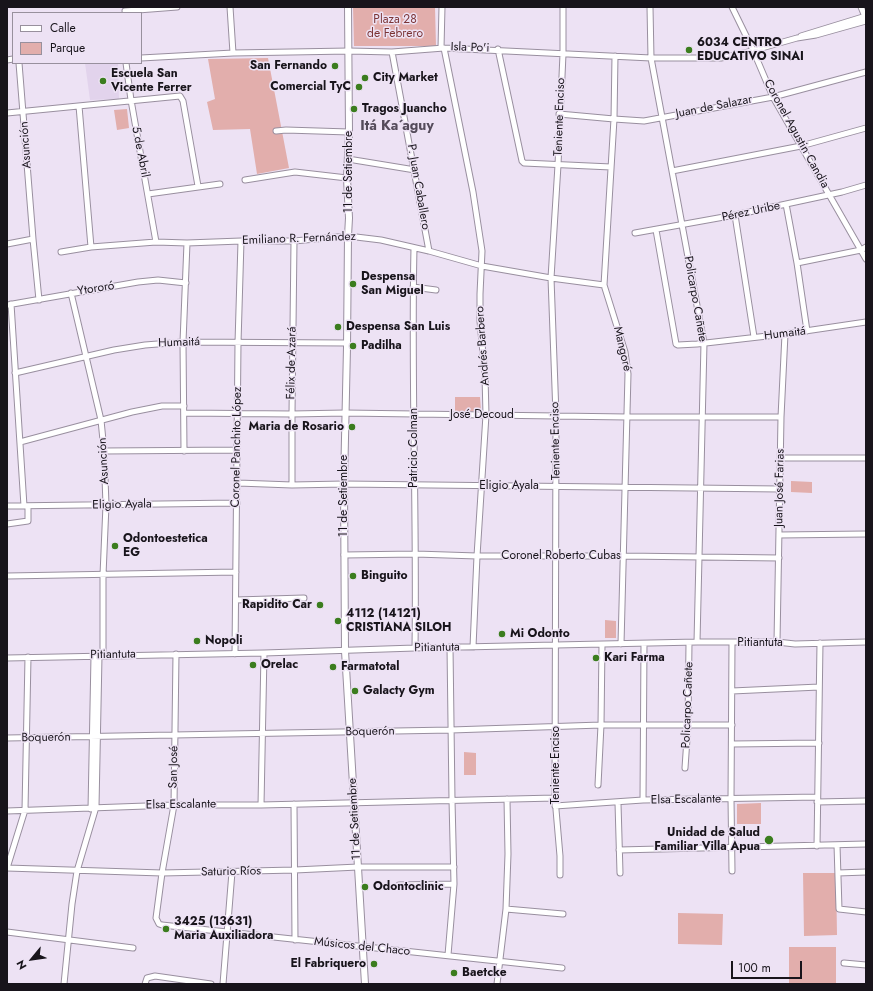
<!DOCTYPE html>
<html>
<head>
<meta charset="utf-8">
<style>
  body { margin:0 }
  #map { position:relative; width:873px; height:991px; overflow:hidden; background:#ede2f4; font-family:Jost,sans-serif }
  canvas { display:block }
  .frame { position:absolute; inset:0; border:8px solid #18141b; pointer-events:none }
  .legend { position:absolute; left:12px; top:12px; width:130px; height:52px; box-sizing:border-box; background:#ede2f4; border:1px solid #98909d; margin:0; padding:5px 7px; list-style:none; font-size:12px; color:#18141b }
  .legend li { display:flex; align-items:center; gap:8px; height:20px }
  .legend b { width:20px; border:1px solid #98909d }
  .north { position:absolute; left:12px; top:939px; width:40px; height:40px; -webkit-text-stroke:3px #ede2f4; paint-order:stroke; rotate:241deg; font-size:11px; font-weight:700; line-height:16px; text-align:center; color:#18141b }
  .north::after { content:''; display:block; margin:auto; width:14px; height:18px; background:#18141b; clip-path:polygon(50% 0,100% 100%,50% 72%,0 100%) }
  .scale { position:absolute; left:731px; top:961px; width:71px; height:18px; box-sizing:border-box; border:2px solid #18141b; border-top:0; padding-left:5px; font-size:12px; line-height:14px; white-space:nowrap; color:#18141b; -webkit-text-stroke:3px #ede2f4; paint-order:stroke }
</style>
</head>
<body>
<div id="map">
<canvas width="873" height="991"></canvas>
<div class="frame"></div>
<ul class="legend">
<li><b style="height:5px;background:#fff"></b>Calle</li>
<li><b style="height:11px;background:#e2aeac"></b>Parque</li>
</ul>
<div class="north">N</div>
<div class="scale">100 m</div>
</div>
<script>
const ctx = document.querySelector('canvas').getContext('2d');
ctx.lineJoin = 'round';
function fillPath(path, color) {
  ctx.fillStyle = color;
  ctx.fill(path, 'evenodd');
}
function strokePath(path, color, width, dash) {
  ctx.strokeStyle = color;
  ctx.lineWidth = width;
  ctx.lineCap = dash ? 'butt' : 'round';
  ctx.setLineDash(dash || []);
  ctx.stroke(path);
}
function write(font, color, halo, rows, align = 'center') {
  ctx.font = font + ' Jost,sans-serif';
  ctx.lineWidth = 3;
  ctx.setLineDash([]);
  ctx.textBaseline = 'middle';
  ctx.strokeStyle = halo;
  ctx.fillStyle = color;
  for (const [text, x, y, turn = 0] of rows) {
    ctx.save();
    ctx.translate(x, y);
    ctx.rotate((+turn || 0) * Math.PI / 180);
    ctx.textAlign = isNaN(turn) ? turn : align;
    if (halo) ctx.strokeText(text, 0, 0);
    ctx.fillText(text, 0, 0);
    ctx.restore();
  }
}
const built = new Path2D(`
  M85,63H118L119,99L90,100Z`);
const green = new Path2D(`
  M353,7H435L436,46H354Z
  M268,58L289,168L257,174L250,129L213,130L207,102L215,99L208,59Z
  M127,109L129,128L117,130L114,110Z
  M455,397H480L481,411L455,412Z
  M791,481L812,482V493L791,492Z
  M605,620L616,621V638H605Z
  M464,752L476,753V775H464Z
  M761,803V824H737V804Z
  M803,873H836L837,935L804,936Z
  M678,913L723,914L722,945L678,944Z
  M789,947H836V984H789Z`);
const minor = new Path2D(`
  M230,7L233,53
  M650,7L651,58L704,343L697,642
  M732,7L753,50L773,97L866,259
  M861,7L866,19
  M125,11L177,7
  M801,36L866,16
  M441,48L442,7
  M444,48L473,192L482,251L480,294V321L485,376L486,415L477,556L473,647
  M498,49L522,161L524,163L611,167
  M392,52L429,251
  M615,56L614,119L604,285L625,352L628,374L621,644
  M141,58L233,53L349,51L392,52L444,48L651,58H721L744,53L797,38L816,35L866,21
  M7,60L13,59
  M19,63L33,239L39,300
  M126,63L131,100L156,242
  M79,106L91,247
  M7,113L180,96L183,101L198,186
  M559,114L614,119L644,121L773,97L866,72
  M276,131L286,130L349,132
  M348,159L415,170
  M672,171L801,146L866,128
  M245,180L295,172L347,178
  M148,194L220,184
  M786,204L797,263L807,331
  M735,215L754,337
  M656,230L676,344L678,345L697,344L785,334L866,322
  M635,233L735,215L842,192L866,185
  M7,244L33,239
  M414,248C411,381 417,515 415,648
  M61,252L91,247L156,242L187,243L241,241H294L348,236L381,240L429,251L482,266L551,278L604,285
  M797,263L861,250L866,247
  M413,287L436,290
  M71,293L101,420L104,451L106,505L103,575V656
  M11,304L24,506
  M7,305L138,282L158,280L186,283
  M15,373L114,350L145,345L183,342L347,343
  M184,413L292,414L345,413L627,417H781
  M20,442L132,412L162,406H184
  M104,451L237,450
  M184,451L183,342L187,243
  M781,458H866
  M238,483L292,485L344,484L780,489
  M292,485V414L294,241
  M7,506L237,503
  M7,524L28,521V506
  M779,535L866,534
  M344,555L416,554L477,556H624L779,558
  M7,576L236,572
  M236,600L304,598
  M777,642L781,417L785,334
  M732,643L731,799L732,871
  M176,654L174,805L162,873L156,918L159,924L162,925L562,968
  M235,654L238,343L241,241
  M7,658L264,653L415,648L697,642H777L795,644L866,642
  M732,691L819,687
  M7,738L451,730L601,725H732
  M732,744L819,743
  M685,768L688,724L689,643
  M598,785L601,725L602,645
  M643,800L644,644
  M817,802L866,801
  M618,803L620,873
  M294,804L295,940
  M261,805L264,653
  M555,806L643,800L817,797
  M91,809L94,656
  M7,811L174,805H261L555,798
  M837,845L839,909L866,912
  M817,846L820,643
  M619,850L866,844
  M7,868L162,873L295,870L358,867H454
  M7,868L25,810L28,657
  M838,873L866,872
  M560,875V856L555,798L556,415L551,278L558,165L563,54V7
  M399,885L454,884
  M506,909L563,914
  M7,932L133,948
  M448,955L454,884L452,800L450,647
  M844,963L866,965
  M64,984L72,904L77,871L96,807L99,656
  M145,984L147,978L155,976L211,984
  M223,984L232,872
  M497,984L506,909L508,854L507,799`);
const major = new Path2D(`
  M348,7L349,132L347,178L349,218L348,236L347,347L344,484L345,651L365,984`);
const markers = [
  [689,50,4,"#3b7d1e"],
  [335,66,4,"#3b7d1e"],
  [365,78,4,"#3b7d1e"],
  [103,81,4,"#3b7d1e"],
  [359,87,4,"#3b7d1e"],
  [354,109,4,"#3b7d1e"],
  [353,284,4,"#3b7d1e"],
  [338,327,4,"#3b7d1e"],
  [353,346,4,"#3b7d1e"],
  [352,427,4,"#3b7d1e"],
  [115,546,4,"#3b7d1e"],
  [353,576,4,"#3b7d1e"],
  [320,605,4,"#3b7d1e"],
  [338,621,4,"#3b7d1e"],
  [502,634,4,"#3b7d1e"],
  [197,641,4,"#3b7d1e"],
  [596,658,4,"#3b7d1e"],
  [253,665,4,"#3b7d1e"],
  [333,667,4,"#3b7d1e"],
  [355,691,4,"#3b7d1e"],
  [769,840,5,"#3b7d1e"],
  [365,887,4,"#3b7d1e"],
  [166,929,4,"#3b7d1e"],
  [374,964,4,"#3b7d1e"],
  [454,973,4,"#3b7d1e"]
];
const parkNames = [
  ["Plaza 28",395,20],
  ["de Febrero",395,34]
];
const poiNames = [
  ["6034 CENTRO",697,43],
  ["EDUCATIVO SINAI",697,57],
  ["San Fernando",327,66,"right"],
  ["Escuela San",111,74],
  ["Vicente Ferrer",111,88],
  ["City Market",373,78],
  ["Comercial TyC",351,87,"right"],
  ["Tragos Juancho",362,109],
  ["Despensa",361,277],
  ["San Miguel",361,291],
  ["Despensa San Luis",346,327],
  ["Padilha",361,346],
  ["Maria de Rosario",344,427,"right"],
  ["Odontoestetica",123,539],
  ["EG",123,553],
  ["Binguito",361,576],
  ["Rapidito Car",312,605,"right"],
  ["4112 (14121)",346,614],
  ["CRISTIANA SILOH",346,628],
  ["Mi Odonto",510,634],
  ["Nopoli",205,641],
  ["Kari Farma",604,658],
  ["Orelac",261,665],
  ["Farmatotal",341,667],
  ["Galacty Gym",363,691],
  ["Unidad de Salud",760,833,"right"],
  ["Familiar Villa Apua",760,847,"right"],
  ["Odontoclinic",373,887],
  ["3425 (13631)",174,922],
  ["Maria Auxiliadora",174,936],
  ["El Fabriquero",366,964,"right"],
  ["Baetcke",462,973]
];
const streetNames = [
  ["Isla Po'i",470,48,2],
  ["Juan de Salazar",714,107,-11],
  ["Teniente Enciso",560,117,-88],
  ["Coronel Agustin Candia",796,134,61],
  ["Asunción",26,145,-94],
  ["5 de Abril",140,152,79],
  ["11 de Setiembre",349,172,-90],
  ["P. Juan Caballero",418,187,80],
  ["Pérez Uribe",751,212,-12],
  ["Emiliano R. Fernández",299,239,-2],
  ["Ytororó",96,289,-9],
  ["Policarpo Cañete",695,299,80],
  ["Humaitá",785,334,-7],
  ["Humaitá",179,343,-2],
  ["Andrés Barbero",483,346,-94],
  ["Mangoré",622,349,77],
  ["Félix de Azará",292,363,-89],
  ["José Decoud",482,415],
  ["Teniente Enciso",556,441,-91],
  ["Coronel Panchito López",237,447,-89],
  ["Patricio Colman",414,448,-90],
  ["Asunción",104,461,-93],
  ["Eligio Ayala",509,486],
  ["Juan José Farias",780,488,-89],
  ["11 de Setiembre",344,496,-90],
  ["Eligio Ayala",122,505,-1],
  ["Coronel Roberto Cubas",561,556],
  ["Pitiantuta",760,643],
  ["Pitiantuta",437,648,-1],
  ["Pitiantuta",113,655,-1],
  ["Policarpo Cañete",688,705,-88],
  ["Boquerón",370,732,-1],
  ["Boquerón",46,738,-1],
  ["Teniente Enciso",556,765,-90],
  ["San José",174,767,-89],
  ["Elsa Escalante",686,800,-1],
  ["Elsa Escalante",181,805,-1],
  ["11 de Setiembre",355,819,-93],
  ["Saturio Ríos",231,872,-1],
  ["Músicos del Chaco",362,947,6]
];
const quarterNames = [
  ["Itá Ka´aguy",397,127]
];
fillPath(built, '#e2d3ec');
fillPath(green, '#e2aeac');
strokePath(minor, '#998f9f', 7);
strokePath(major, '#998f9f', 8);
strokePath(minor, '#fff', 5);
strokePath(major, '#fff', 6);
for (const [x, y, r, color] of markers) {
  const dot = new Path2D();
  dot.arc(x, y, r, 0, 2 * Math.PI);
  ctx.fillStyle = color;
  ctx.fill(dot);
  strokePath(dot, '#ede2f4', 1.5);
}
write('12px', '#7b3435', '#ede2f4', parkNames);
write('bold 12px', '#18141b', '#ede2f4', poiNames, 'left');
write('12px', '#18141b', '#ede2f4', streetNames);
write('bold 14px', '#554c5b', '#ede2f4', quarterNames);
</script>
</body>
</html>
